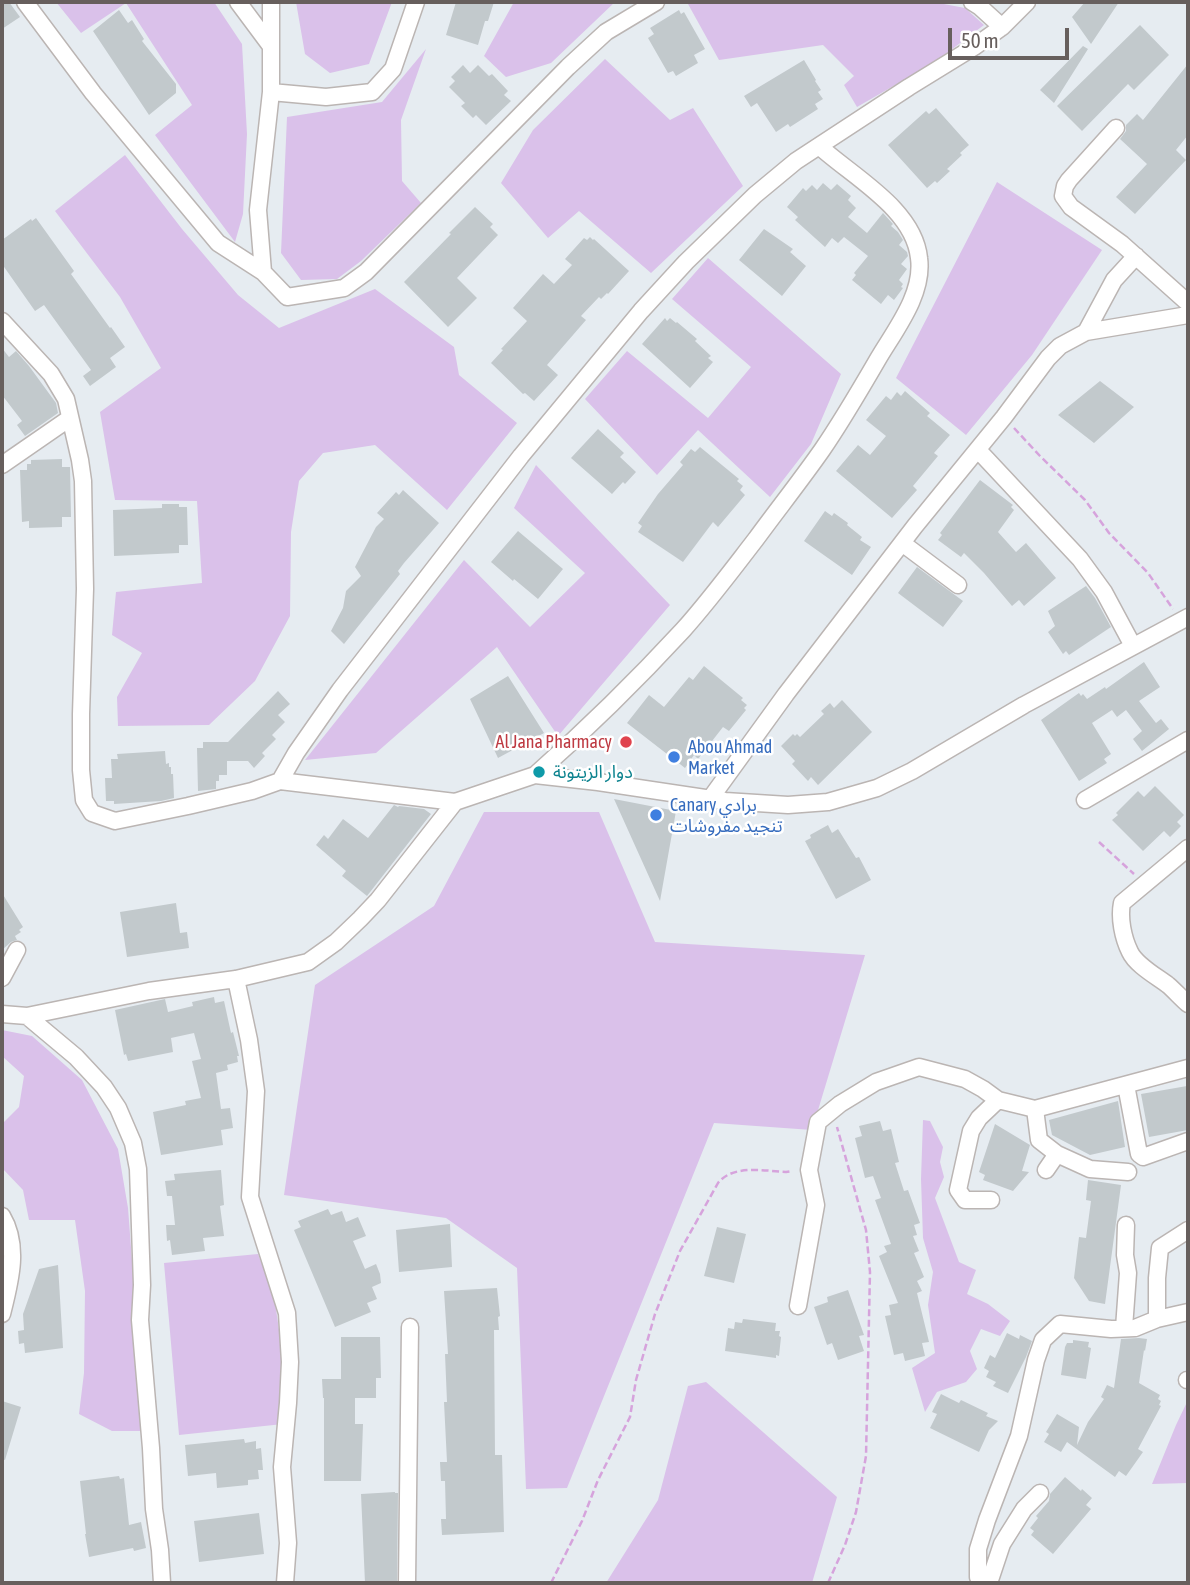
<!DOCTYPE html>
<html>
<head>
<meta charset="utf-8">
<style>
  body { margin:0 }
  #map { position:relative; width:1190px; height:1585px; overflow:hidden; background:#e6ecf1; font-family:"Asap Condensed",sans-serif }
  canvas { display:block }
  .frame { position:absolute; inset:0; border:4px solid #675f5d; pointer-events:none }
  .scale { position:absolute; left:948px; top:28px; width:121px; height:32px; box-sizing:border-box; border:4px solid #675f5d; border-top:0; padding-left:9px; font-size:21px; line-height:24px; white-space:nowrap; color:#675f5d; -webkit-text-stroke:5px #fff; paint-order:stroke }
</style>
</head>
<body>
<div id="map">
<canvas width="1190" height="1585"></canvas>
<div class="frame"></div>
<div class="scale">50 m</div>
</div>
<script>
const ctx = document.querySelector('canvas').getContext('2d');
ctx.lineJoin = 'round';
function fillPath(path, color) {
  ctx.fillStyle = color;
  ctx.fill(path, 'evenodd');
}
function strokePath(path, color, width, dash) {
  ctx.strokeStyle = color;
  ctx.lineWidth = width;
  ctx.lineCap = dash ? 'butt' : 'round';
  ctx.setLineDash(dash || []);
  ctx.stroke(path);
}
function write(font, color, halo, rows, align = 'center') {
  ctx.font = font + ' "Asap Condensed","Noto Sans Arabic",sans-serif';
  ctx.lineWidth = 5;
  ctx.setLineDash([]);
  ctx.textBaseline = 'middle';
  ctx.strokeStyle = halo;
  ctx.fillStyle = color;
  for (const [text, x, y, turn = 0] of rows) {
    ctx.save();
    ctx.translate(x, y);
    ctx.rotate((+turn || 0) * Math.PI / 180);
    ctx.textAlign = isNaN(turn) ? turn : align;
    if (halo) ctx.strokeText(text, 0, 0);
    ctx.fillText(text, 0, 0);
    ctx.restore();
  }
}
const green = new Path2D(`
  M56,2H214L242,44L247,134L243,214L235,242L155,135L192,105L126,3L81,33Z
  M296,2H392L369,64L330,73L305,54Z
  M514,2H615L551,63L506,77L484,56Z
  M691,2H933L965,8L984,25L935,62L857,107L844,85L854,76L823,45L719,60L688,4Z
  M426,49L401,120L402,181L421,203L361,261L337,279L301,280L281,253L287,117L382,102Z
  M605,59L670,120L693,108L743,186L651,273L579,211L548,238L501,183L533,130Z
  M125,155L182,229L238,295L279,328L375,289L454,347L459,375L517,423L447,510L375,445L323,453L299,481L291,532L290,616L255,681L209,725L118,726L117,697L142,653L112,635L116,592L202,583L197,501L115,500L100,412L161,368L120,297L55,211Z
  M997,182L1102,250L1032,355L966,435L896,378Z
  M708,258L841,374L811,444L770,497L698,430L657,475L585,399L627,351L708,418L751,367L672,299Z
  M536,465L670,605L558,736L497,647L376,753L305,760L464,560L530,627L585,573L514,508Z
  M484,812H599L655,942L865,955L812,1130L714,1123L567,1488L526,1489L517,1268L446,1218L284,1195L315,985L434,906Z
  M2,1030L32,1036L82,1080L118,1149L128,1208L145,1431H112L79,1414L84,1373L85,1291L75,1220H29L23,1190L2,1168V1124L19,1107L24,1076L2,1056Z
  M923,1120L930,1121L943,1147L940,1162L944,1177L935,1198L959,1262L976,1270L967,1294L988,1304L1010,1321L1000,1336L981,1329L970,1351L977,1369L966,1382L937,1392L925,1412L912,1368L935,1353L928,1305L933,1272L923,1238L921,1179Z
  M258,1254L274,1296L285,1370L283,1424L179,1435L164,1263Z
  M706,1382L837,1497L812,1583H606L658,1500L688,1386Z
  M1188,1400V1483L1152,1484L1176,1425Z`);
const building = new Path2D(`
  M2,2H9L20,17L2,29Z
  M456,2H494L488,21H485L478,45L446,35Z
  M1085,2H1119L1091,44L1072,17Z
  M119,10L128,23L132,20L144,39L142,41L176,84V93L149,115L93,31Z
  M679,10L681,14L684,12L705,49L694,55L698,63L676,76L673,71L668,73L648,38L654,34L650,28Z
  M1140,25L1169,55L1134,90L1128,84L1082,131L1057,106Z
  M1083,46L1088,49L1054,103L1040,90Z
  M804,60L816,80L815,81L821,90L818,92L823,99L815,104L818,109L790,127L788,124L776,132L757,103L751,107L744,96Z
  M1188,64V135L1176,150L1186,160L1135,214L1116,197L1147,164L1120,139L1126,131V125L1137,114L1143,120Z
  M463,65L470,73L478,65L489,76L492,74L508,91L504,95L511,101L486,125L476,115L473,118L461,106L465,103L449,87L455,81L451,77Z
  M936,108L969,145L960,153L962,155L947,169L950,171L937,183L935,181L927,188L888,145L926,111L929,114Z
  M823,183L831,190L837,184L851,196L848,200L856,208L848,217L867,233L883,213L893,224L891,226L898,232L903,240L899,245L907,252L908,256L901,264L907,269L899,280L903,284L901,287L903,288L894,300L888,295L881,304L852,280L856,275L854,273L868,256L844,237L838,243L832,238L825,247L795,220L798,217L787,207L803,188L806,191L812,185L817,190Z
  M475,207L493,224L490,227L498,235L457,278L477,298L448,327L404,282L451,234L449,233Z
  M36,218L74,271L71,274L110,328L111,327L125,347L110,358L116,367L90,386L83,376L91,370L44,305L35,311L2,264V240L31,219L32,221Z
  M764,229L793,249L790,252L806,266L782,296L739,260Z
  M590,237L593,240L594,239L629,271L608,294L607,293L601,299L599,297L581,316L586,320L547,365L558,375L534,401L525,393L523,394L491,363L503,350L501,349L527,321L513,308L543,274L554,284L572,265L565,259L584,238L587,240Z
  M665,318L667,321L670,318L676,323L677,322L697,339L695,341L711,356L708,358L713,362L690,388L642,344Z
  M2,348L9,357L16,351L29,366L56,403L58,413L25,436L17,425L22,421L2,395Z
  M1100,381L1134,407L1094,443L1058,415Z
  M905,391L930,413L927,416L950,435L934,453L938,456L913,486L917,490L892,518L836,471L858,445L870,455L886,436L866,420L886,396L891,400L897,392L901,396Z
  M598,429L624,453L620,457L636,472L625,484L623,482L612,494L571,458Z
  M700,447L739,479L737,481L743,486L740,490L745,495L718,527L713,522L683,562L638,532L642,526L638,523L658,494L683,465L680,462L691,449L695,452Z
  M62,459V467H70L71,517H62V527L29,528V521L22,522L20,470H27V464H31V460Z
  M980,480L1013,505L1011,507L1014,510L998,532L1016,552L1026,543L1056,578L1024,606L1019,600L1012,606L984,573L964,553L961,557L938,540L942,535L940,533Z
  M403,490L439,523L404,563L398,571L400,574L344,644L331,631L343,608L346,591L361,576L355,567L376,527L384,519L377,513L396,492L399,495Z
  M162,504H179V507H187L188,545H179V553L114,556L113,510L162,508Z
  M825,511L832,516L834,513L848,523L847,525L862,537L860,540L871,547L852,575L804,541Z
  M518,531L563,569L538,599L514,579L513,581L491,562Z
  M917,567L963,601L943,627L898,593Z
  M1086,586L1095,598L1111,627L1069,655L1066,651L1063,654L1048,632L1055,626L1048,611Z
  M1144,662L1160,687L1139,701L1156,723L1161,719L1169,729L1142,751L1133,739L1142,731L1126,710L1117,717L1112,710L1092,723L1111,754L1104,759L1107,763L1079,781L1041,720L1079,693L1081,696L1083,694L1087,699L1105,687L1106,689Z
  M704,666L743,698L741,700L747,705L744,708L746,710L729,731L723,727L698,759L694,755L685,768L627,723L649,695L664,707L689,677L693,680Z
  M508,676L544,733L498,758L470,699Z
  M278,691L290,704L278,715L285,722L272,735L276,739L262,753L265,756L254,768L248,761H227V775H219V781H216V789L198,791L197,748H203V742H228Z
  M842,700L872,732L818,785L811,777L808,781L792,764L795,761L781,746L793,734L795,736L797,734L800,737L824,714L821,711L830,703L834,708Z
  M165,751L166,764L169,763V767H171V774H173L174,798L161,801L114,804V801H106L105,778H112L111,759H118L117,754Z
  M1155,786L1184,815L1177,822L1181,826L1170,837L1164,831L1143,851L1112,820L1118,815L1116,813L1138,791L1144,797Z
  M614,799L676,811L660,901Z
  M394,805L398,807L399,806L424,809L431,814L367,896L342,876L346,871L316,845L324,835L328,839L343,819L368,838Z
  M828,825L832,833L838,829L856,858L859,857L871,880L836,899L805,841L811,838L810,835Z
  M2,893L23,927L19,930L21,932L15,936L17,940L11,942L2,950Z
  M176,903L180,933L187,932L189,948L127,957L120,912Z
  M214,997L215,1003L224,1001L231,1033L233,1032L239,1056H237L238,1062L227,1065L228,1070L216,1073L221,1109L230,1108L233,1128L221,1130L223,1145L161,1155L153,1112L186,1105L185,1101L201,1098L192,1061L201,1059L194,1033L171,1038L173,1052L128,1061L126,1054L124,1055L115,1010L165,999L168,1012L193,1006L192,1002Z
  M1187,1086L1188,1130L1149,1137L1141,1094Z
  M1118,1101L1125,1147L1090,1155L1052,1135L1049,1120Z
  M880,1121L883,1131L891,1129L899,1162L895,1163L904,1191L908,1190L920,1223L914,1225L917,1235L913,1236L919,1251L914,1253L924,1277L917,1281L922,1291L917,1293L929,1342L922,1343L925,1356L905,1361L903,1353L894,1355L885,1316L891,1315L889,1305L898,1303L879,1256L887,1252L884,1246L891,1244L875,1200L881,1198L873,1176L865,1178L855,1138L862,1136L859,1126Z
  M995,1124L1030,1145L1022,1171L1029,1172L1013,1191L983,1180L985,1175L979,1172Z
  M221,1170L224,1205L220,1206L224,1236L203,1238L205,1251L172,1255L170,1240L167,1241L166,1225H175L172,1196H167L165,1181L175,1180L174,1174Z
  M1088,1180L1121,1185L1105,1304L1089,1301L1074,1278L1079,1237L1086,1238L1091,1201L1086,1200Z
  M328,1209L331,1215L342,1211L346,1222L358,1217L366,1236L353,1241L365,1269L376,1264L380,1274L381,1283L372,1287L377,1299L367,1303L371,1312L335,1327L294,1230L301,1227L298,1221Z
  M450,1224L452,1267L399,1272L396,1230Z
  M717,1227L746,1234L734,1283L704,1276Z
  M58,1265L63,1348L25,1353L24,1343L19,1344L18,1331L24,1330L23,1314L39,1269Z
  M497,1288L500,1316L498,1317L499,1330H494L495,1455H502L504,1532L442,1535L441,1519H446L445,1481H441L440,1462H447L444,1402H447L445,1354H448L444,1291Z
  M848,1290L864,1335L859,1336L864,1351L838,1360L832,1343L827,1345L814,1307L828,1302L827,1297Z
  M743,1319L776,1323L775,1331H780L779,1336L781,1337L779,1356L776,1355V1358L725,1351L728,1328L734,1329L735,1322L742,1323Z
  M1007,1333L1019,1339L1020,1335L1032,1341L1026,1357L1008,1393L993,1386L996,1382L986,1377L989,1371L984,1368L990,1355L995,1358Z
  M341,1337H380L381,1378H376V1398H355V1424H363L361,1481H324V1398H323L322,1379H341Z
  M1139,1338L1147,1339L1145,1351L1144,1350L1139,1383L1160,1395L1158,1399L1161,1401L1159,1405L1161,1406L1138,1449L1143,1452L1126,1476L1119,1471L1115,1477L1067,1442L1061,1452L1044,1442L1049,1434L1046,1432L1057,1414L1079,1427L1077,1445L1088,1422L1104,1399L1101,1397L1107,1385L1114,1388L1121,1339Z
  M1073,1340L1089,1342L1088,1347L1091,1348L1086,1379L1061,1375L1065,1347L1067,1343H1073Z
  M941,1394L959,1403L961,1400L988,1413L986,1416L998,1421L989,1430L979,1452L930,1428L937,1414L932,1412Z
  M2,1401L21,1407L5,1460L2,1459Z
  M244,1439L245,1443L256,1441V1449L261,1448L263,1470H258L259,1479L248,1480V1485L217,1488L216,1473L188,1476L185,1445Z
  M119,1476L120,1479L124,1478L129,1525L141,1522L146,1548L134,1551L133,1548L89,1557L85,1534H86L80,1481Z
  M1065,1477L1081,1491L1082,1489L1092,1498L1086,1505L1091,1509L1053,1554L1031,1535L1034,1531L1030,1528L1038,1518L1036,1516L1049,1501L1050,1494Z
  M395,1492V1493H398L397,1583H365L361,1494Z
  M259,1513L264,1554L199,1562L194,1521Z`);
const path = new Path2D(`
  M1014,428L1040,456L1085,500L1109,533L1148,573L1173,609
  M1099,842L1134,874
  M551,1583L582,1521L598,1480L630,1417L636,1380L655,1314L680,1251L718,1183C733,1164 765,1171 786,1172L792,1171
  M828,1583L845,1545L856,1512L866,1456L870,1272L866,1230L837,1127`);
const minor = new Path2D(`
  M25,2L93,93L218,243L263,272L287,297L344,288L366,272L568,67L606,32L656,2
  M238,2L270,45
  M972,2L980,7L1002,27
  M271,92L326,97L372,92L393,69L416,2
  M1116,128L1069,180L1065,186L1063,196L1071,207L1122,244L1188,303
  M263,272L258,210L271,92V2
  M2,321L51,374L66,399L80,460L83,481L85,589L81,714V770L84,800L92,813L115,821L188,806L252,791L280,781L296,753L340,690L521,456L641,311L686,262L755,195L796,161L909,87L974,47L1002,27L1027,2
  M1086,332L1114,280L1136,256
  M978,450L1080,559L1104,592L1133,646
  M2,465L70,418
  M902,543L958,585
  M535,775C587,729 636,681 683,630C709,601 732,570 756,539C778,509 801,480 822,450C842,421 860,390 878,359C895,330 924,294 919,258C914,209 853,177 819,146
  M280,781L455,802L535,775L598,782L725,801L788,805L828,802L877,788L912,771L1024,705L1188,617
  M710,799L786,694L915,526L1004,417L1048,358L1060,346L1086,332L1188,315
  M1085,800L1188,740
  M1188,848L1122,903C1119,918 1123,938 1130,952C1136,965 1156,976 1168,985C1175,991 1181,998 1188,1004
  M2,978L17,950
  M236,979L249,1040L256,1091L250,1197L287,1313L290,1362L288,1403L282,1467L288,1543L285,1583
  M2,1014L27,1016L149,991L236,979L308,962L336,942L360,919L378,900L455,802
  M27,1016L76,1057L104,1087L118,1108L133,1143L138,1169L142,1285L140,1320L151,1448L154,1509L160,1550L162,1583
  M1126,1085L1139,1154L1143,1157L1188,1141
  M1035,1109L1039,1140L1057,1154L1090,1169L1128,1172
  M1046,1170L1057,1154
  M991,1200H965L958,1190L971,1131L979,1118L998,1100
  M2,1216C20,1246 10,1282 2,1314
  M798,1306L816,1205L809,1170L818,1122L840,1104L876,1082L919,1067L965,1079L983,1089L998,1100L1035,1109L1188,1068
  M1157,1319V1278L1160,1248L1188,1230
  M1124,1328L1128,1273L1125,1255L1126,1225
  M1187,1380H1188
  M407,1583L410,1327
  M988,1583L978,1577V1549L987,1520L1019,1436L1036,1360L1043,1340L1060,1324L1111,1329L1135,1328L1157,1319L1188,1312
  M989,1583L1002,1544L1024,1509L1040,1493`);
const markers = [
  [626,742,7,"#e0444e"],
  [674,757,7,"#3f7fe0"],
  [539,772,7,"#0f9aa8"],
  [656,815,7,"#3f7fe0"]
];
const healthNames = [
  ["Al Jana Pharmacy",612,742]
];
const shopNames = [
  ["Abou Ahmad",688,747],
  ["Market",688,768],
  ["Canary برادي",670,805],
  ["تنجيد مفروشات",670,826]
];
const cultureNames = [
  ["دوار الزيتونة",553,772]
];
fillPath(green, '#dac1ea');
fillPath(building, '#c2c9cc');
strokePath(minor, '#bbb5b3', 19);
strokePath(path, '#d6a3dc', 2.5, [7, 3.5]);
strokePath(minor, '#fff', 16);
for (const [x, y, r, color] of markers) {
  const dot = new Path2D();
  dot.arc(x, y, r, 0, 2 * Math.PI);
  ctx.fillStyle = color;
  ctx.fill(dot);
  strokePath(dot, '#fff', 2.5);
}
write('18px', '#be3a42', '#fff', healthNames, 'right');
write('18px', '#366cbe', '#fff', shopNames, 'left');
write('18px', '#0d838f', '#fff', cultureNames, 'left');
</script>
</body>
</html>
